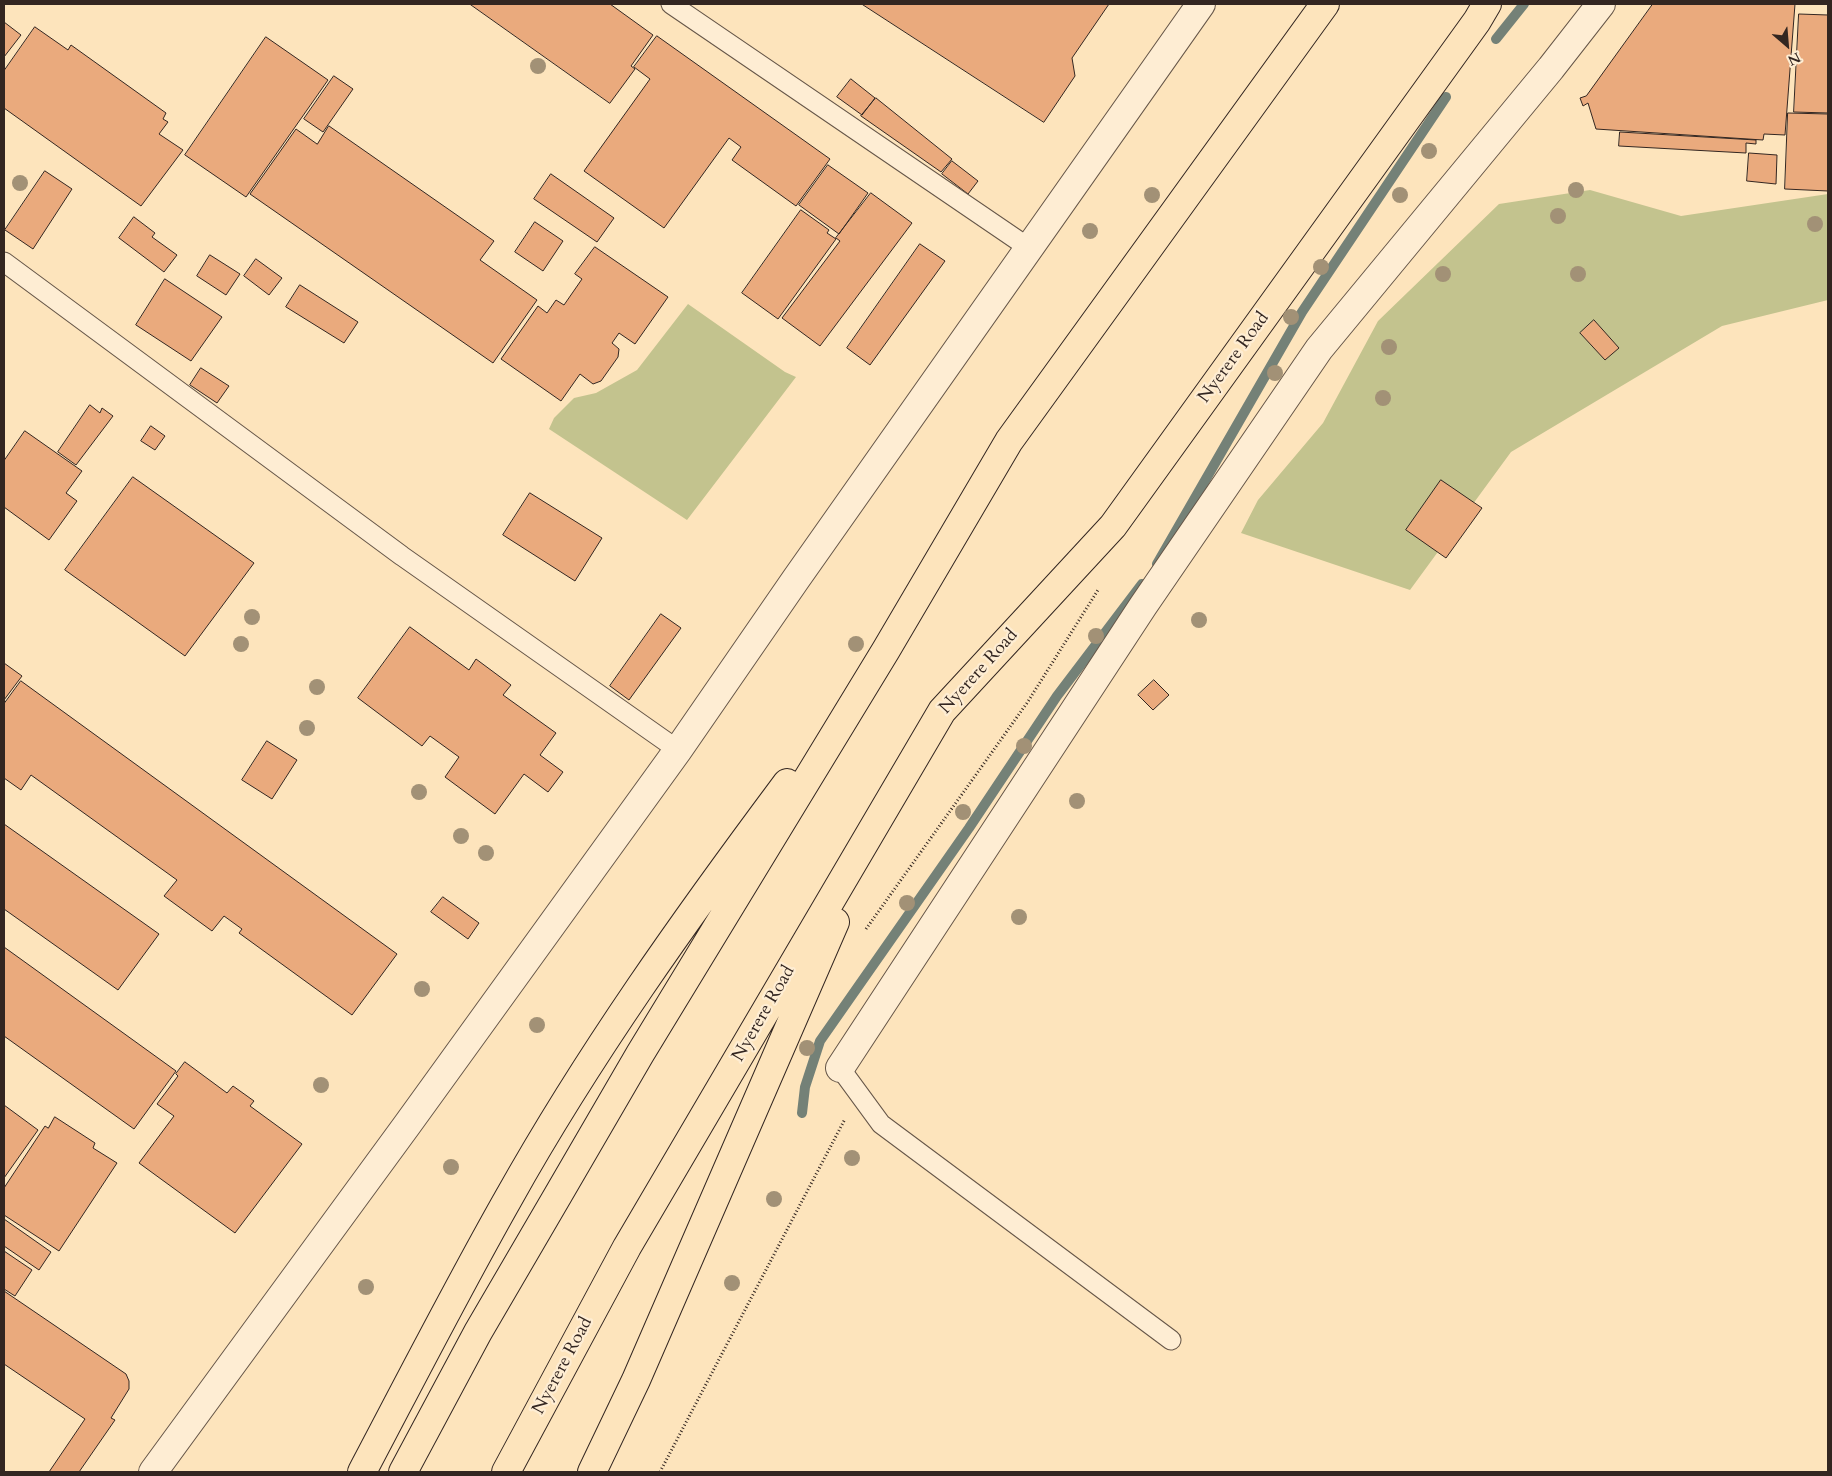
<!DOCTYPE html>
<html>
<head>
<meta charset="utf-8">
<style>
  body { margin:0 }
  #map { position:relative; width:1832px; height:1476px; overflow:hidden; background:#fde4bc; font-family:Cardo,serif }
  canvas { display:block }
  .frame { position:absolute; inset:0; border:5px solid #332621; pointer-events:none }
  .north { position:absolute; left:1762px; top:20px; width:50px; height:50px; -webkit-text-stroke:4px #feedd3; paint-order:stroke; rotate:153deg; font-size:14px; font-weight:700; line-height:20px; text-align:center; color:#332621 }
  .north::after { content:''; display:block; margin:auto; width:18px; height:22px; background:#332621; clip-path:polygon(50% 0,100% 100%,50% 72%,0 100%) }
</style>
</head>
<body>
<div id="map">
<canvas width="1832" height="1476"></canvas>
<div class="frame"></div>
<div class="north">N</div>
</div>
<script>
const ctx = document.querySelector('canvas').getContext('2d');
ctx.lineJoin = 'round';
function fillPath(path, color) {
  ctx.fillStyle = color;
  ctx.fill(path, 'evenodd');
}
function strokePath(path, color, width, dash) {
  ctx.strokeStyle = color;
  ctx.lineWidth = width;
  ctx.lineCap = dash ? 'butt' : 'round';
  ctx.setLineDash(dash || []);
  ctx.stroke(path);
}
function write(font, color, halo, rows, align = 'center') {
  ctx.font = font + ' Cardo,serif';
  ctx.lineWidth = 4.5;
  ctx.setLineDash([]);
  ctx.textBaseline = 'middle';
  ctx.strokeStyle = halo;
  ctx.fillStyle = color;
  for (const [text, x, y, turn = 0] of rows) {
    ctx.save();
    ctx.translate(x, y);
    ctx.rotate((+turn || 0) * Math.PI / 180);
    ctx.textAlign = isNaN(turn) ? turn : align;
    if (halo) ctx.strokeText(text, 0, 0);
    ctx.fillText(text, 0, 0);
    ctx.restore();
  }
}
const green = new Path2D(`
  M1590,190L1681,216L1828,194V300L1722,326L1511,452L1410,590L1241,533L1258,500L1323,423L1378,321L1499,204Z
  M688,304L785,372L796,377L687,520L549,429L554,418L574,398L596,393L637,370Z`);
const stream = new Path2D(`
  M1496,39L1524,4
  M1157,564L1302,312L1446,97
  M802,1113L805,1087L820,1041L969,828L1057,696L1142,584`);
const building = new Path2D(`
  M470,4H610L653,35L631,66L635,69L610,103Z
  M862,4H1109L1072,58L1075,76L1044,122Z
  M1653,4H1795L1785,135L1764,134L1763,140L1596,129L1588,103L1583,106L1580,98L1586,96Z
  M1799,14L1828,15V113L1794,112Z
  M4,22L21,35L4,57Z
  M35,27L68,50L71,45L166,113L163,119L168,122L159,134L183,150L141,206L4,108V71Z
  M657,36L830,159L796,206L732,160L741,147L729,138L664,228L584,171L650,79L634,67Z
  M266,37L328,80L246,197L185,155Z
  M334,76L353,89L323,132L304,119Z
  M851,79L875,98L862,115L837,97Z
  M876,98L952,159L941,172L861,116Z
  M1788,113L1828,114V191L1785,189Z
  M329,126L494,241L480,260L537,300L493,363L250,194L296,129L317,144Z
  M1620,132L1756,140V144L1746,143V153L1619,146Z
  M1749,153L1777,155L1776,184L1747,181Z
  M952,161L978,181L968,194L942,174Z
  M828,165L868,193L839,234L799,205Z
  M45,171L72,189L33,249L5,230Z
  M551,174L614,218L597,242L534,199Z
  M871,193L912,223L820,346L782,318L840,241L836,238Z
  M801,210L829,230L827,233L836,239L778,319L742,293Z
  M134,217L155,233L152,237L177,255L164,272L119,238Z
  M535,222L563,241L543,271L515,252Z
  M920,244L945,261L870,365L847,348Z
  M595,247L668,297L635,344L619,333L612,343L619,349L618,357L601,381L593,384L580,374L561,401L501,359L538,306L547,313L556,300L564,305L582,279L575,274Z
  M210,255L240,274L226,295L197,276Z
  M256,259L282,278L269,295L244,276Z
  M165,279L222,317L191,361L136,325Z
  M300,285L358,322L344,343L286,307Z
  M1594,320L1619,348L1605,360L1580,333Z
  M201,368L229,386L217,403L190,385Z
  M90,405L100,413L102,408L113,416L76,465L58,452Z
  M151,426L165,436L155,450L141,441Z
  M25,431L82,471L66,493L77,501L49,540L4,507V461Z
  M133,477L254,563L185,656L65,570Z
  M1441,480L1482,508L1446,558L1406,530Z
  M530,493L602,538L575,581L503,535Z
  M661,614L681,628L629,700L610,686Z
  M410,627L469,670L476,659L511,685L503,695L556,733L540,755L563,772L548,792L524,774L495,814L445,777L459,757L430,736L422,746L358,698Z
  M4,663L22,676L4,700Z
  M1154,680L1169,695L1153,710L1138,695Z
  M21,681L397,954L352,1015L239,933L242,929L224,916L212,931L164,896L177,880L31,775L21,790L4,778V704Z
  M267,741L297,760L272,799L242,780Z
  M4,824L159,934L118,990L4,909Z
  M443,897L479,923L468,939L431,912Z
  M4,947L176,1071L134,1129L4,1036Z
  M185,1062L227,1093L233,1086L254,1101L250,1106L302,1144L235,1233L139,1163L174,1116L157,1104L178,1076L176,1074Z
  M4,1105L38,1130L4,1178Z
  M55,1117L95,1143L93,1148L117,1163L59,1251L4,1215V1188L45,1126L48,1128Z
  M4,1219L51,1252L39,1270L4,1246Z
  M4,1251L32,1270L15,1296L4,1289Z
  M4,1291L126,1374L129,1381V1389L111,1418L115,1420L79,1472H49L85,1419L4,1364Z`);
const path = new Path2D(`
  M866,929L1027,703L1098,590
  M660,1472L845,1119`);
const service = new Path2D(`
  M671,4L1029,248
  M4,262L402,556L678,750
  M840,1068L881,1124L1171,1340`);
const minor = new Path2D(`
  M840,1068L1143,606L1319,349L1551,68L1601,4
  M153,1472L407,1125L678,750L796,579L1201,4`);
const trunk = new Path2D(`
  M362,1472C410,1381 457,1289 508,1199C589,1054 687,917 787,783
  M403,1472L478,1332L558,1195L640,1054L886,650L1009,441L1325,4
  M506,1472L627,1247L942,711L1113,526L1477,21L1487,4
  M592,1472L636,1380L835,922`);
const trees = [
  [538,66],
  [1429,151],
  [20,183],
  [1576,190],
  [1152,195],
  [1400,195],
  [1558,216],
  [1815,224],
  [1090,231],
  [1321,267],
  [1443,274],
  [1578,274],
  [1291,317],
  [1389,347],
  [1275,373],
  [1383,398],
  [252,617],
  [1199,620],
  [1096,636],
  [241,644],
  [856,644],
  [317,687],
  [307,728],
  [1024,746],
  [419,792],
  [1077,801],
  [963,812],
  [461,836],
  [486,853],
  [907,903],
  [1019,917],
  [422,989],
  [537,1025],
  [807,1048],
  [321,1085],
  [852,1158],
  [451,1167],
  [774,1199],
  [732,1283],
  [366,1287]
];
const streetNames = [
  ["Nyerere Road",1234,358,-54],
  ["Nyerere Road",979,672,-48],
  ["Nyerere Road",764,1014,-60],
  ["Nyerere Road",563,1366,-62]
];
fillPath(green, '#c3c38e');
strokePath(stream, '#748177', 10);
fillPath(building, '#eaaa7d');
strokePath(building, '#332621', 1);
strokePath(service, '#665648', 21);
strokePath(minor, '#665648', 30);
strokePath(trunk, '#332621', 30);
strokePath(path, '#332621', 3, [1, 2.5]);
strokePath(service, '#feedd3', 19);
strokePath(minor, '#feedd3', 28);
strokePath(trunk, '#fde4bc', 28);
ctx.fillStyle = '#a29176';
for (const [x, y] of trees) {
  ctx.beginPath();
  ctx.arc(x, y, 8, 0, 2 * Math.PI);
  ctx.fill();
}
write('18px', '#332621', '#feedd3', streetNames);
</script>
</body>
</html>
